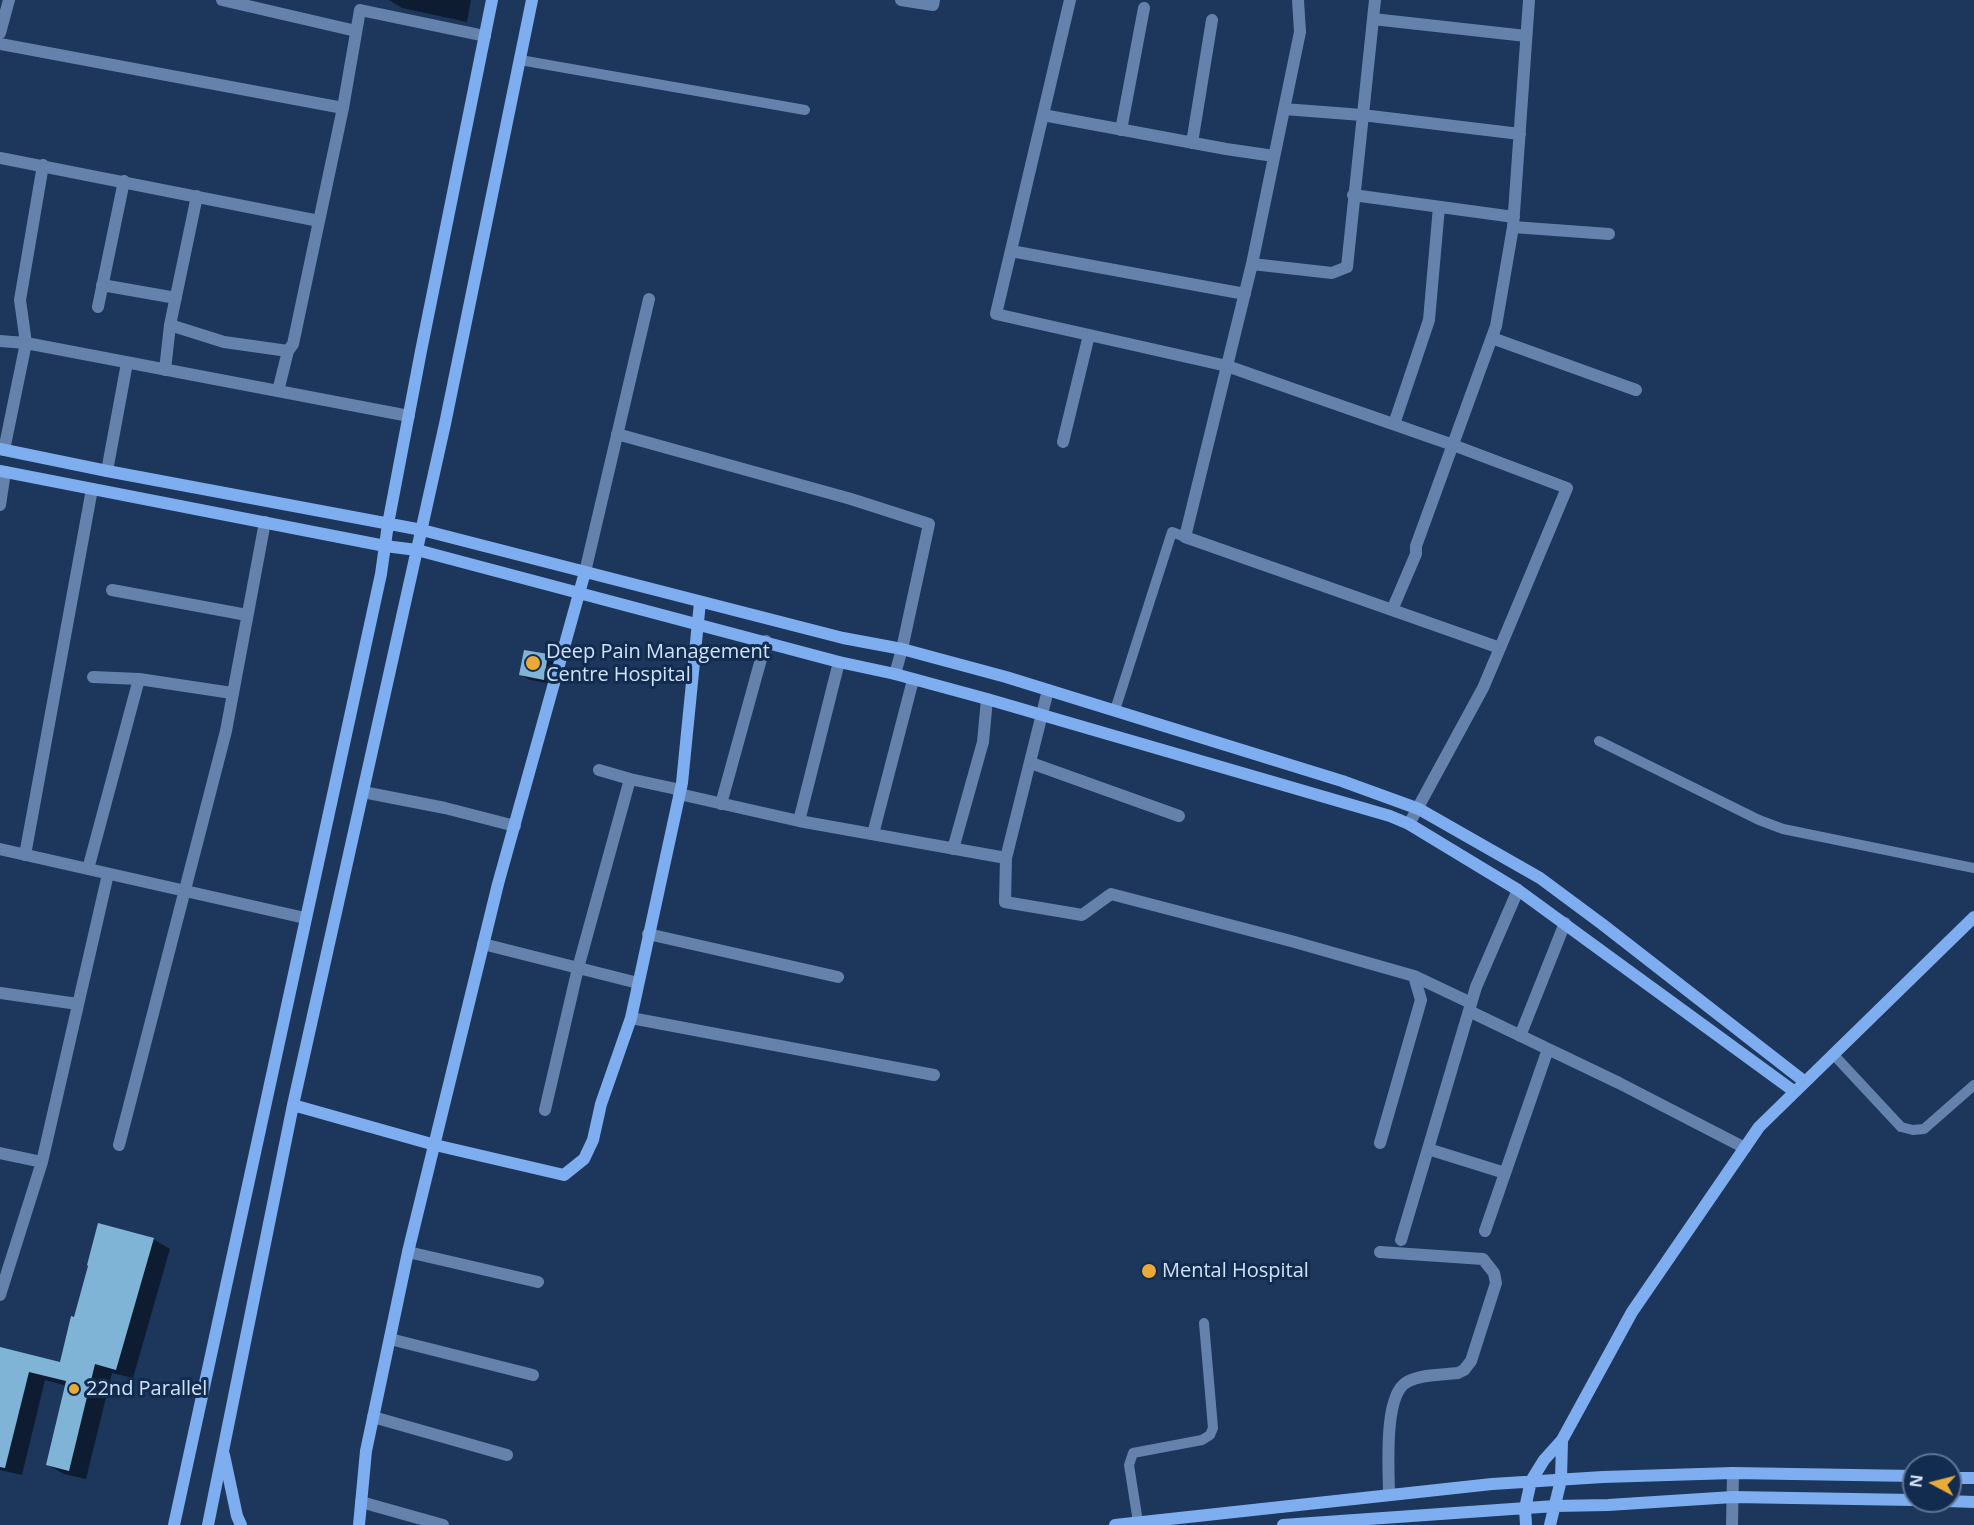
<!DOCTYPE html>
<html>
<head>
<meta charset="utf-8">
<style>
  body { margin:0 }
  #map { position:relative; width:1974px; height:1525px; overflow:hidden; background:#1c365c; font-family:"Open Sans",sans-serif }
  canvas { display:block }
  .north { position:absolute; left:1902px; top:1453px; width:60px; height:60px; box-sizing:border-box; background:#122c50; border:2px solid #5e7494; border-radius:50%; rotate:277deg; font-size:16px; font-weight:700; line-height:24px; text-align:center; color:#d1e1f9 }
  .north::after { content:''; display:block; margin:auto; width:21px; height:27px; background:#eaaa38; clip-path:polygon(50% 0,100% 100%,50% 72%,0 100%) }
</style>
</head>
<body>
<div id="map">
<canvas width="1974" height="1525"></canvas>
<div class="north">N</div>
</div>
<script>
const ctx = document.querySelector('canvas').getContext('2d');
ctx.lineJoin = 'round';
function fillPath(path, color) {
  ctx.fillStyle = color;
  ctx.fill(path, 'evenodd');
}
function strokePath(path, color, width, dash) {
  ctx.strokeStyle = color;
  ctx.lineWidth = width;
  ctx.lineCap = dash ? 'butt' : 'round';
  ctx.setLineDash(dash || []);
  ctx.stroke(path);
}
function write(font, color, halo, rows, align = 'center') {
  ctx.font = font + ' "Open Sans",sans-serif';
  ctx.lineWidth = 6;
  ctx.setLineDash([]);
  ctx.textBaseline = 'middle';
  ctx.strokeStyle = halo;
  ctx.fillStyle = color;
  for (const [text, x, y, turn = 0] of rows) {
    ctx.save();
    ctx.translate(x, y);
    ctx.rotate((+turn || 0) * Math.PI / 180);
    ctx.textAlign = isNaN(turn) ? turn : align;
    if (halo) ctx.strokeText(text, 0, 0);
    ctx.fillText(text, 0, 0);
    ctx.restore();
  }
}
const shadow = new Path2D(`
  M389,0H471L467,22L402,8Z
  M548,656L557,661L552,684L530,680L521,675Z
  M153,1239L170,1249L133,1378L112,1373L86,1479L64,1474L48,1465L67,1386L45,1380L22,1475L0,1470V1349L61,1364L75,1319Z`);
const building = new Path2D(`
  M524,650L548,654L544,680L519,675Z
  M98,1223L154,1238L116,1370L95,1364L69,1471L46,1465L66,1381L29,1372L5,1468L0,1467V1347L60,1362L71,1316L74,1317L88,1266L87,1265Z`);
const lane = new Path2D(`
  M520,60L805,110
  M1115,710L1172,532L1185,537
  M1599,741L1759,820L1783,829L1974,868
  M1833,1054L1901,1127L1913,1130L1924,1129L1974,1085
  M1138,1522L1129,1465L1133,1453L1202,1440L1210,1435L1213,1428L1204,1323`);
const street = new Path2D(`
  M222,0L356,31
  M901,0L933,5L934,0
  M1070,0L996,314L1227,366L1453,445L1567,488L1500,648
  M1298,0L1300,32L1252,264L1332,273L1347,267L1375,0
  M1529,0L1513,227L1609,234
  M1373,19L1526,36
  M0,33L9,0
  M0,44L343,108
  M1284,109L1362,115L1520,134
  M1043,115L1226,149L1274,156
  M1121,130L1144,8
  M1192,143L1212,20
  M0,158L319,221
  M1353,195L1514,217
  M1011,251L1245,294
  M1252,264L1185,537L1500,648L1483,688L1409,824
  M102,285L176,298
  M98,307L124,181
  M170,325L224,342L288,351L293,344L343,108L360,10L485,36
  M1492,338L1636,390
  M0,341L26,343L20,300L43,165
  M165,370L170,325L197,196
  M278,391L288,351
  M1394,424L1429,320L1439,207
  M617,434L851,499L929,524L902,649L895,674
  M1063,442L1089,335
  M4,450L26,343L409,416
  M107,471L127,363
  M0,505L5,472
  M585,572L649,299
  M112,590L247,615
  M1392,610L1416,554V546L1496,326L1513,227
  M93,677L139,679L232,693
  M1031,763L1179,816
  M599,770L630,779L681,790
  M363,792L445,808L515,826
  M679,794L799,821L1006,858L1005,902L1082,915L1111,894L1291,941L1414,976L1421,1000L1380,1143
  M721,804L766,641
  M799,821L839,662
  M873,834L913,680
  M0,849L305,918
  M953,849L983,742L987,699
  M25,855L92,489
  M1006,858L1048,690
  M88,869L139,679
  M648,934L838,977
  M483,944L638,983
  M1414,976L1471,1003
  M0,993L78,1004
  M1469,1011L1548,1049
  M631,1018L934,1075
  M1520,1036L1565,923
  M545,1110L578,968L630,779
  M119,1145L226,731L265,522
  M1428,1149L1505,1173
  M0,1153L42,1162
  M1485,1231L1548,1049L1619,1083L1745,1148
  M1401,1240L1476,987L1518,890
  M408,1252L538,1282
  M1380,1252L1483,1259L1494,1273L1496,1283L1471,1361L1464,1370L1458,1373C1442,1375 1421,1374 1407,1382C1383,1395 1389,1471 1389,1495
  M0,1295L42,1162L108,874
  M390,1339L533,1375
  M373,1417L507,1455
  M361,1502L443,1525
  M1732,1525L1733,1473`);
const secondary = new Path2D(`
  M0,449L107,471L422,530L843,638L902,649L1006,677L1342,781L1419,809L1540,878L1602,924L1805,1082
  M0,471L385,546L417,550L839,662L895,674L987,699L1390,816L1409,824L1518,890L1795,1092
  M293,1105L435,1145L564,1175L584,1159L593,1140L601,1104L631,1018L682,783L700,602
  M224,1455L237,1516L241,1525
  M1950,1478H1974
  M1947,1501L1974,1502
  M174,1525L381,574L388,524L421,351L492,0
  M208,1525L293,1105L445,424L532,0
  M359,1525L366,1451L408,1252L498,884L585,572
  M1115,1525L1492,1484L1603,1477L1733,1473L1914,1476
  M1283,1525L1555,1506L1608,1505L1733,1497L1914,1500
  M1526,1525L1525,1508L1531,1481L1544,1460L1562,1440L1632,1312L1759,1127L1974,917
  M1550,1525L1561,1480L1562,1440`);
const markers = [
  [533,663,8,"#eaaa38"],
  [1149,1271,8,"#eaaa38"],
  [74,1389,6,"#eaaa38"]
];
const poiNames = [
  ["Deep Pain Management",546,652],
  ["Centre Hospital",546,675],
  ["Mental Hospital",1162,1271],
  ["22nd Parallel",86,1389]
];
fillPath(shadow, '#0007');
fillPath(building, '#80b4d6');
strokePath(lane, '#6582ad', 10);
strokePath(street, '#6582ad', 12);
strokePath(secondary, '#7eadf0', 12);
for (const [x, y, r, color] of markers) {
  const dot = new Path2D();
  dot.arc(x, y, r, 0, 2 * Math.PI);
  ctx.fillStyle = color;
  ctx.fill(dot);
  strokePath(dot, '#122c50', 2);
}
write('20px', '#d1e1f9', '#122c50', poiNames, 'left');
</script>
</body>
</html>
